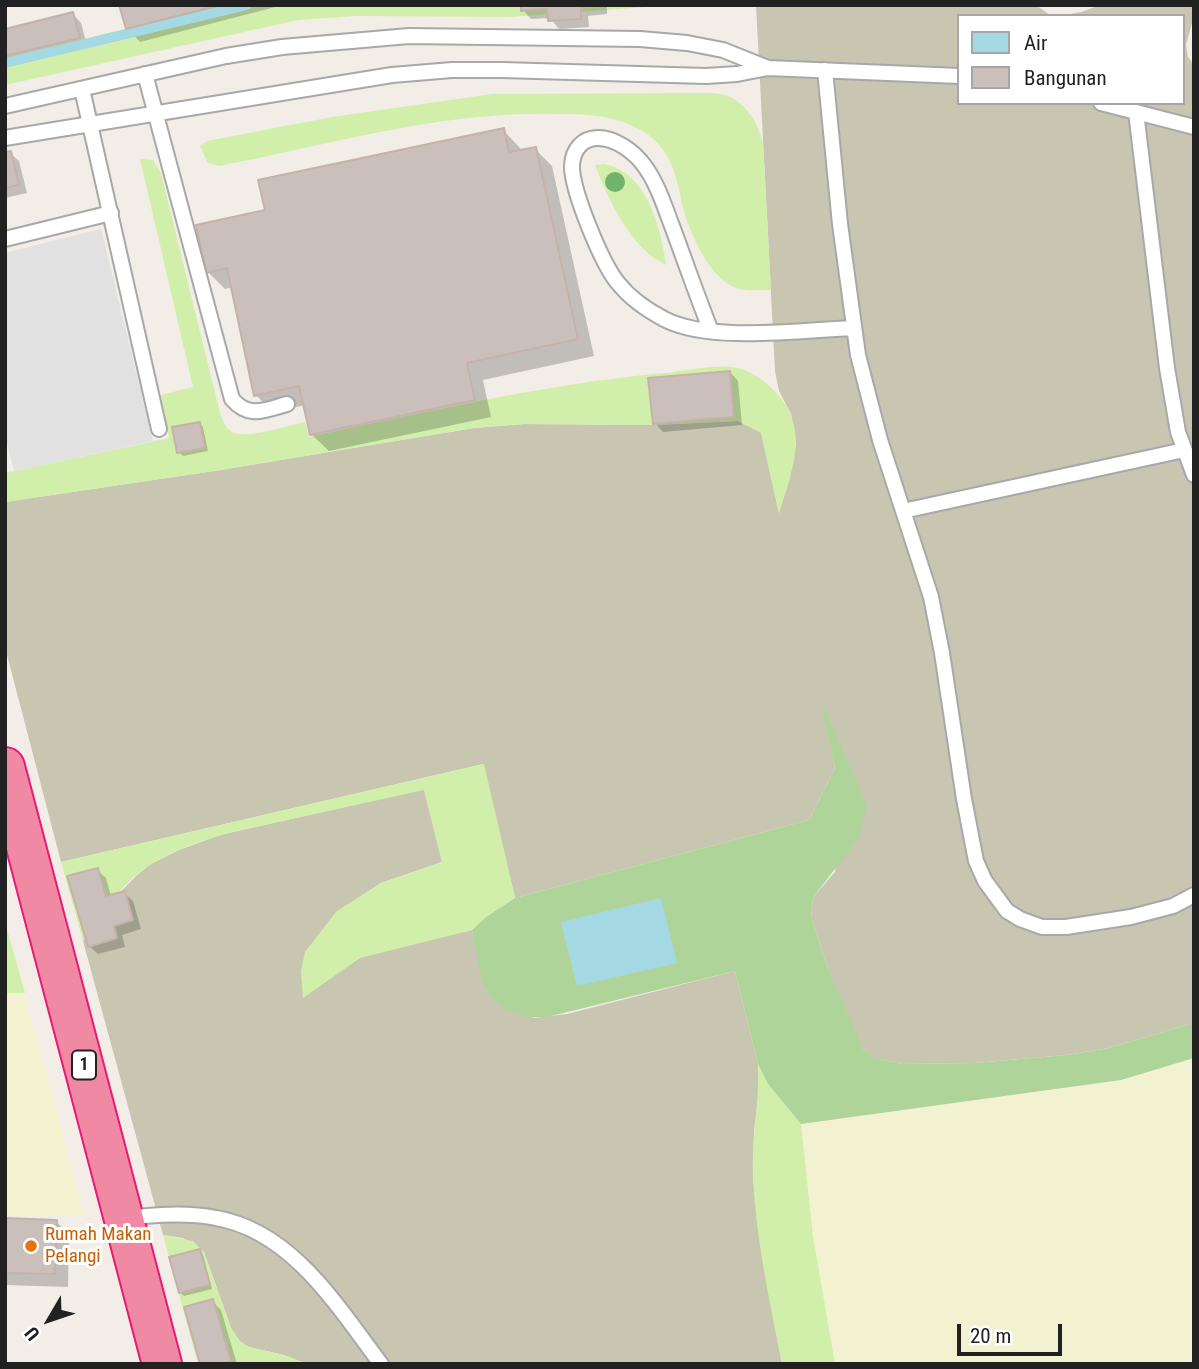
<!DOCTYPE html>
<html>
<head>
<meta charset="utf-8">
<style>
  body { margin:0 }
  #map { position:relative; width:1199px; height:1369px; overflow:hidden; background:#f2ede7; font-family:"Roboto Condensed",sans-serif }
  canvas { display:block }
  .frame { position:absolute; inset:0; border:7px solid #212121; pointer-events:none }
  .legend { position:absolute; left:957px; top:14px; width:228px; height:91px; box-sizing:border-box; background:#fff; border:2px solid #a6a6a6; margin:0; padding:9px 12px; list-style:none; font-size:21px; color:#212121 }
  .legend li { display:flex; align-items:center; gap:14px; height:35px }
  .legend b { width:35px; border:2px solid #a6a6a6 }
  .north { position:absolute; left:14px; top:1285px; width:70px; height:70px; -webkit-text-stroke:5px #fff; paint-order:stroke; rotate:231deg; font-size:19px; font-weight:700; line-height:28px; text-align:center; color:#212121 }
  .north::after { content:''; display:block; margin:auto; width:24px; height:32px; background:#212121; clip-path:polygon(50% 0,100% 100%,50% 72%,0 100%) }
  .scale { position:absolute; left:957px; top:1324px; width:105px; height:32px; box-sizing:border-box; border:4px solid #212121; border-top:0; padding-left:9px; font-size:21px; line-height:24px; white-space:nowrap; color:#212121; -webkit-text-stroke:5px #fff; paint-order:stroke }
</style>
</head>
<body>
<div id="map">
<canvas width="1199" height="1369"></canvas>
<div class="frame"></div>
<ul class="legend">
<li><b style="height:19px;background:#a4d9e3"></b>Air</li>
<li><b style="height:19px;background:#cabfba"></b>Bangunan</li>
</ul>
<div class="north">U</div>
<div class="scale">20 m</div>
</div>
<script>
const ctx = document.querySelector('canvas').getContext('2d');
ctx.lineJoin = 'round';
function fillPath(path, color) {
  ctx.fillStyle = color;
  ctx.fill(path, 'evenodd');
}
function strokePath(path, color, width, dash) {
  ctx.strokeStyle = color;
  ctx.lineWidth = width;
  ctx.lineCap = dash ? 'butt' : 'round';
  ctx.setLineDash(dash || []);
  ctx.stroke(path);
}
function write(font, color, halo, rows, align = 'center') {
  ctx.font = font + ' "Roboto Condensed",sans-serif';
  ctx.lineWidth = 6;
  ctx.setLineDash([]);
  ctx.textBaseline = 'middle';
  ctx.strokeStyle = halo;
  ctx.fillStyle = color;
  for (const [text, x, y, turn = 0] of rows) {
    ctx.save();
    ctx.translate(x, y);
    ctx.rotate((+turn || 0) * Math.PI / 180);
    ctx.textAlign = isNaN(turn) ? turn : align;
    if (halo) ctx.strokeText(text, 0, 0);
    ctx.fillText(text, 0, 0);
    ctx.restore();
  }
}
const construction = new Path2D(`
  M756,5H1036L1050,15L1057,16H959V103H1183V16H1059L1081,12L1101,5H1194V16L1186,45L1188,57L1194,65V1023L1109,1048L1067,1055L974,1063L902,1064L871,1057L863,1049L852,1027L826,964L812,920L811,908L814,896L835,872L849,767L822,703L835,768L809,820L515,898L483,764L61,862L5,647V502L214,471L474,428L524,424L655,425L738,421L761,432L779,512L789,481L796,444L791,414L779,391L775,371Z
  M424,789L442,862L381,883L336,912L343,968L360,958L378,952L472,930L487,992L534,1018L567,1014L735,971L758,1064L759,1091L754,1132L753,1178L766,1279L782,1364H307L284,1355L249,1347L240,1342L231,1328L204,1252L183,1238L163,1235L83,941L101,912L135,877L149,865L179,850L220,835Z`);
const farmland = new Path2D(`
  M5,993H25L84,1216L5,1215Z
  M1194,1058V1364H835L813,1236L801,1124L1121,1080Z`);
const grass = new Path2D(`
  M224,5H673L511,17L356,16L298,20L5,85V58Z
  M701,93C709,93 718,93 725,95C746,102 758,123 763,143L771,290C761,290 749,291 739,289C712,281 695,243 686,218C679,196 678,172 665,153C657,139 643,130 628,124C604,114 580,114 555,114C442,111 329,145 219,166L208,163L200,146L207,141L332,117L492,94Z
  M140,159L153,160L161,173L220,413C223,420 225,428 232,432C246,440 289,425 305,422L309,437C427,412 544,384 664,373C685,371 718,363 738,368C759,373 784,396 791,416C804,450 787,482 779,514L761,433L738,421L655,425L524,424L474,428L214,471L5,502V473L169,438L161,395L193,387Z
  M604,164C647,172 661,227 666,265C631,249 608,199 595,165Z
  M484,764L515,898L486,917L472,930L360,958L303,998L301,971L305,952L336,912L381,883L442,862L424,790C378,800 333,810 287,820C241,830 191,839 150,865C122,882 101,914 83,941L61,862Z
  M5,922L25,993H5Z
  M758,1064L768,1084L801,1124L813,1236L835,1364H782C770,1303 756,1240 753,1177C751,1139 760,1102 758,1064Z
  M163,1235L193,1241L204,1252L231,1328L240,1341L249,1347L284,1355L307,1364H198Z`);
const forest = new Path2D(`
  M820,698L867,806L859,838L814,896L811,908L812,920L826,964L863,1049L872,1057L902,1064L974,1063L1067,1055L1109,1048L1194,1023V1058L1121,1080L801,1124L768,1084L758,1064L735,971L547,1017C526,1019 502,1012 488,993C481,984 475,943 472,930L486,917L515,898L809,820L835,768Z`);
const parking = new Path2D(`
  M101,229L153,441L14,471L5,436V253Z`);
const water = new Path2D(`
  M661,898L677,963L577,986L561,922Z`);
const shadow = new Path2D(`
  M126,5H283L140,42L127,28Z
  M522,5H607V14L588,16L589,27L559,29L550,18L531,19L523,10Z
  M73,14L81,23L87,46L5,66V31Z
  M503,130L520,148L521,152L535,149L552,166L594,356L483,380L491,417L329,451L311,434L305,405L273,412L256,395L233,287L225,289L208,272L267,211Z
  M10,153L19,161L27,193L5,198V154Z
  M730,372L738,381L742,425L663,432L655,423Z
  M199,423L203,427L208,451L183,456L179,452Z
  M97,870L106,878L111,896L124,893L133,901L141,929L122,935L125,947L98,954L89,946Z
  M5,1219L56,1221L69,1235L68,1287L5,1285Z
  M199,1251L203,1255L212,1289L184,1296L180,1292Z
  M212,1301L221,1310L237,1364H202Z`);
const stream = new Path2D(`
  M5,63L247,5`);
const building = new Path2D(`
  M119,5H220L126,29Z
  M521,5H599L600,6L581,8V19L548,21L547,9L521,11Z
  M73,12L80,38L5,56V29Z
  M504,128L509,152L536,147L578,339L467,363L475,400L310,435L299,386L254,396L227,268L206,273L196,225L265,210L258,180Z
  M11,151L19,185L5,188V152Z
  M730,371L734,417L653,424L648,378Z
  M200,422L205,448L177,453L172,427Z
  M98,868L106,896L125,891L133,920L114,926L117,938L88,947L67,876Z
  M5,1218L57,1220L55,1274L5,1273Z
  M200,1249L210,1285L179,1293L169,1257Z
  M213,1299L231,1361L221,1364H200L184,1307Z`);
const lane = new Path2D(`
  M825,70L840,224L858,355L880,440L931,597L942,653L964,799L976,861L985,881L1007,911L1020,919L1042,927H1066L1131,917L1173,906L1194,895
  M145,74L232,399C249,419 265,410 287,404
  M82,89L159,429
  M1101,103L1194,127
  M5,106L226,56L282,47L409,36L640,39L687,43L723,50L768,68
  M1136,112L1167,368L1178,432L1194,475
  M5,138L392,75L452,70H502L706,76L737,74L768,68L959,76
  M5,239L111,213
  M711,331C697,296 685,261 672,226C664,205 657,182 643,164C633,151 615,138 598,138C582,138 573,150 572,165C571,189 602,264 618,283C630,298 647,310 664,319C710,343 802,330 854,328
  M903,511L1184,450
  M125,1218C155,1215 186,1212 216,1218C292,1231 338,1307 381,1364`);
const highway = new Path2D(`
  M5,767L162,1364`);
const trees = [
  [615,182]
];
const markers = [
  [31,1246,7,"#e8710a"]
];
const shields = [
  [84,1065,24]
];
const shieldNames = [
  ["1",84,1065]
];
const foodNames = [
  ["Rumah Makan",45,1235],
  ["Pelangi",45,1257]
];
fillPath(construction, '#c8c6b1');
fillPath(farmland, '#f2f2d1');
fillPath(grass, '#d1efaa');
fillPath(forest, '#afd499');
fillPath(parking, '#e1e1e1');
fillPath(water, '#a4d9e3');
fillPath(shadow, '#0003');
strokePath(stream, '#a4d9e3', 10);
fillPath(building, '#cabfba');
strokePath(building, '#c5b2a8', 2);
strokePath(lane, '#a8a8a8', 18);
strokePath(highway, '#ea1a71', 42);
strokePath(lane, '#fff', 14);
strokePath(highway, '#ef89a4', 38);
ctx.fillStyle = '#6fb46a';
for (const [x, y] of trees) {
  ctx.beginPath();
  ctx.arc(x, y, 10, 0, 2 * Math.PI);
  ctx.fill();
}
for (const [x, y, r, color] of markers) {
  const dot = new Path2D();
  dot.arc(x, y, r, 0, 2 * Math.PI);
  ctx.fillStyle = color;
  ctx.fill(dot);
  strokePath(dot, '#fff', 2.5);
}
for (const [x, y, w] of shields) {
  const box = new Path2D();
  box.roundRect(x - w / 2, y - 14.5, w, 29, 5);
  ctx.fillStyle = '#fff';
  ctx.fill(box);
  strokePath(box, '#212121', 2);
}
write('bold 18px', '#212121', null, shieldNames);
write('19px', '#c56008', '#fff', foodNames, 'left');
</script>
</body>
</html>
